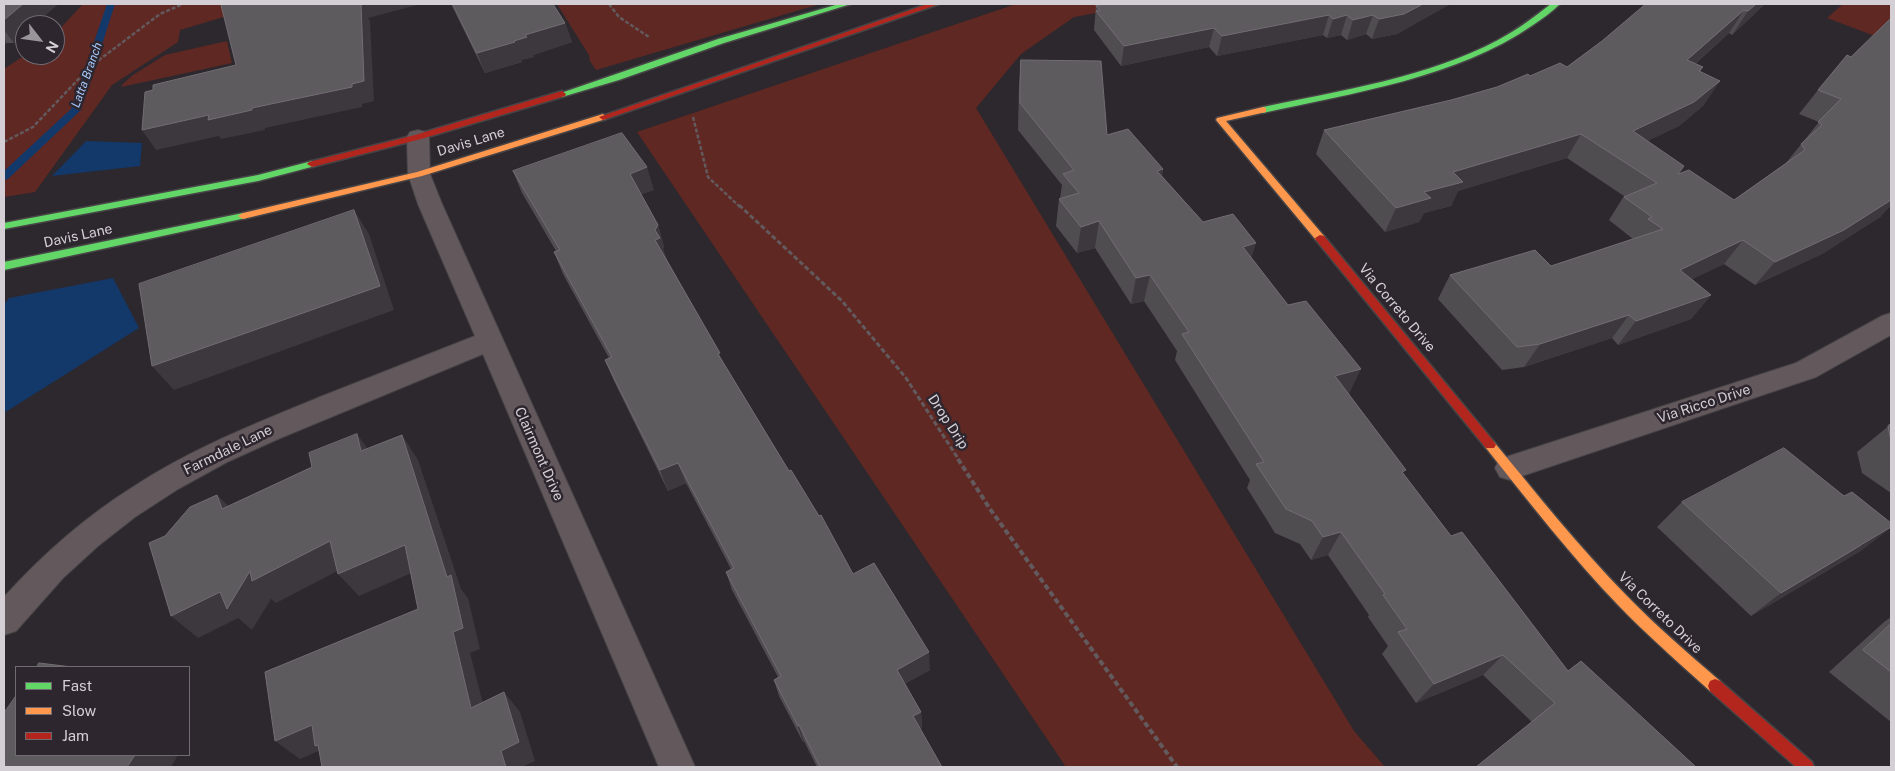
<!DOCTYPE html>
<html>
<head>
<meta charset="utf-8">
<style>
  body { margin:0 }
  #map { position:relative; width:1895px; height:771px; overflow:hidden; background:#2d282d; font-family:"Public Sans",sans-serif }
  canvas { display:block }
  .frame { position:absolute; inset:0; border:5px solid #d4cfd5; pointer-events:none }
  .legend { position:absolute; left:15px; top:666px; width:175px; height:90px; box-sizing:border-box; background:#2e262f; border:1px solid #706a71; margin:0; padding:6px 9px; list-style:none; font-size:15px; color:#d4cfd5 }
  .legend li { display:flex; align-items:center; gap:10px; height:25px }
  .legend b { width:25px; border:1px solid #706a71 }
  .north { position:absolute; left:15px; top:15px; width:50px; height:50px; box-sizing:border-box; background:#2e262f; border:1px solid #706a71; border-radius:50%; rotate:120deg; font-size:14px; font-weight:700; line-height:20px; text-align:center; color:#d4cfd5 }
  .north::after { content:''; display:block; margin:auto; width:18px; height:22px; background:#9a959a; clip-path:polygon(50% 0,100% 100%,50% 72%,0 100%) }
</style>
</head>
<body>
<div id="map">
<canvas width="1895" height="771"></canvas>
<div class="frame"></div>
<ul class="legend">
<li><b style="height:6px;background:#63d668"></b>Fast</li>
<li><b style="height:6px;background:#ff974d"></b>Slow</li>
<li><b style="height:6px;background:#b3261e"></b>Jam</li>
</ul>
<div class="north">N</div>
</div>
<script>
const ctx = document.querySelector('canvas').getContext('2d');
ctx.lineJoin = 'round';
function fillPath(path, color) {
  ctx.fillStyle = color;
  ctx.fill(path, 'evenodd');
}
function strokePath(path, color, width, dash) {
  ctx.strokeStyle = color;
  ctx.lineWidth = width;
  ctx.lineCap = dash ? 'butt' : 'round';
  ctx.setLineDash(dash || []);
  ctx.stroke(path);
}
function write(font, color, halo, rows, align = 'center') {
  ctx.font = font + ' "Public Sans",sans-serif';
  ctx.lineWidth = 5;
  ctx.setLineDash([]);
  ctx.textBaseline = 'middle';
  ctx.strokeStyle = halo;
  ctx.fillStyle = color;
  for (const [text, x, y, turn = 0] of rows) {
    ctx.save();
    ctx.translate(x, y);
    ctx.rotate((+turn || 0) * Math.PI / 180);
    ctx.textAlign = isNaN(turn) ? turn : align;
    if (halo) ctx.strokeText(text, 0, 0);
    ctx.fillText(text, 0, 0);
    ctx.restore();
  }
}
const green = new Path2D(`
  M83,4H267L180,30L178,42L112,85L35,192L4,197V69L25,55H55V34Z
  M557,4H820L596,70L590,61L589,55Z
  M1016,4H1145L1074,17L1021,54L976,108L1354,731L1385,767H1066L637,132Z
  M1843,4H1891V42L1827,18Z
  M227,41L232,63L121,87L123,84L133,75L165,55Z`);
const water = new Path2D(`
  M86,141L142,143L140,166L52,176Z
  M113,278L139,328L4,413V305L9,298Z`);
const stream = new Path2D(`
  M107,4H115L81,110L8,179L4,180V171L71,109Z`);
const pathFar2 = new Path2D(`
  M609,4L619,17L649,37
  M693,117L708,177L740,207
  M4,142L33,127L91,66L160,14L183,4`);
const pathFar1 = new Path2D(`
  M739,205L842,301L906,378L959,460`);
const path = new Path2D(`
  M958,459L990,509L1177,767`);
const street = new Path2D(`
  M418,130L426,132L429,137L430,174L442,204L695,767H659L483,354L278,439L227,462L178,489L135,517L98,546L63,578L16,631L4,635V597C42,555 85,517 133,487C191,449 256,423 320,397C372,377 423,356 475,336L418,204L408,174L407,137L410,132Z
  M1891,313V335L1816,377L1510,480L1500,477L1495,468L1500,459L1796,363L1882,316Z`);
const fast = new Path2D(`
  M839,4H851L724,43L619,80L562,97L558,94L718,39Z
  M1551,4H1560C1552,12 1542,19 1533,25C1457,78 1352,93 1263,113L1259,110L1263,107C1339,91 1429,77 1498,40C1517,30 1534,17 1551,4Z
  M312,161L317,164L315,166L258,181L4,229V223L258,175Z
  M243,213L246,214L248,216L246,218L4,270V262Z`);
const slow = new Path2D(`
  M1263,107L1266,108V112L1226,121L1324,236L1325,238L1324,240H1316L1216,120L1217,118Z
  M603,114L607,117L606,119L422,176L243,219L238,216L243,213L417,172Z
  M1490,440L1494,442C1537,494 1579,547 1627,596C1656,626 1688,653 1720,681L1722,686L1720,691L1715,693L1710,691C1679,663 1647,635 1618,605C1571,556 1529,502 1486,448L1484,445L1486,442Z`);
const jam = new Path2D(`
  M928,4H939L606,119L603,120L599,117Z
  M562,91L566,94L565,96L421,139L312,167L307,164L309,162L415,135Z
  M1320,235L1324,236L1494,442L1496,445L1494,448H1486L1316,240L1315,238Z
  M1715,679L1720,681L1812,762L1814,767H1796L1710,691L1708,686L1710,681Z`);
const wall = new Path2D(`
  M4,4H58L34,25H25L14,43H7L4,45Z
  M451,4H553L565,23L572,42L533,55L534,57L521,60L522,62L485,73Z
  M1107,4H1450L1397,34L1372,39L1366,34L1347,40L1341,35L1327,38L1323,35L1217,56L1209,47L1121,66L1094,30L1096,6Z
  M1646,4H1765L1732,35L1729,33L1695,64L1703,67L1700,72L1704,105L1679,126L1647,141L1678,174L1734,200L1786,163L1819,122L1799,114L1818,90L1891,19V205L1880,217L1822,254L1755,285L1724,264L1692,279L1711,295L1691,319L1618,345L1612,338L1524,367L1502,370L1438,299L1450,275L1551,266L1633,239L1609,220L1624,196L1567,158L1458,191L1451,206L1424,213L1419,222L1385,232L1316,154L1324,130L1451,100L1497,87L1530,76L1567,67L1602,41Z
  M1021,60L1107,135L1163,169L1162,176L1203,222L1251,258L1349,394L1404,474L1451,536L1568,671L1696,767L1532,722L1483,675L1416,703L1382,654L1388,646L1368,617L1369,615L1328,555L1311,560L1300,544L1275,533L1247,488L1250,480L1175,360L1177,351L1144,301L1131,304L1095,248L1077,253L1056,226L1059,199H1060L1062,185L1018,130L1019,86Z
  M513,171L654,190L641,194L658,225L664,247L663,249L666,258L722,360L789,471L853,574L930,670L904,684L921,712L922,728L920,729L942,767H817L804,741L803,742L779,696L774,680L778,677L732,590L726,572L731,569L686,483L668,491L614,381L605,360L609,358L563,274L554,252L556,251L522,193Z
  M1891,424V493L1862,473L1857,452Z
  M1844,496L1862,550L1751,616L1657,527L1682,502Z
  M1891,617V722L1829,672L1884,622Z`);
const shadedWall = new Path2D(`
  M23,4H58L34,25H25V33L14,43L4,30V20Z
  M360,4H421L368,18L370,21L374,101L362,104V107L265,128V130L221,139L219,136L156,150L142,130L209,115Z
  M1423,4H1450L1397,34L1372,39L1379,19Z
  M1756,4H1765L1732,35L1748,11Z
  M1744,10L1729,33L1672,84L1687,60Z
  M1329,15L1323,35L1217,56L1222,36Z
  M1347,15L1341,35L1327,38L1333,19Z
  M1373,15L1366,34L1347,40L1353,20Z
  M565,23L572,42L533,55L534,57L521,60L522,62L485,73L477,53L525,35Z
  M1214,28L1209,47L1121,66L1124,46Z
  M4,38L7,43L4,45Z
  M1720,81L1704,105L1679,126L1618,155L1633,131Z
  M1581,134L1567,158L1458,191L1451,206L1424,213L1419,222L1385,232L1396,208L1424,192L1453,172Z
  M647,167L654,190L637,196L630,174Z
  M1163,169L1158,195L1157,171Z
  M1891,200V205L1880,217L1822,254L1755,285L1775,262Z
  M354,210L369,234L394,310L174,390L152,366Z
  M1099,221L1095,248L1077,253L1081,227Z
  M658,225L664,247L663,249L666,260L655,240V230Z
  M1743,240L1724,264L1662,293L1680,270Z
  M1256,243L1248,270L1243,247Z
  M1150,275L1144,301L1131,304L1136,278Z
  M1711,295L1691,319L1618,345L1636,321Z
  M1629,315L1612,338L1524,367L1540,344Z
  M1361,369L1349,394L1323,402L1335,376Z
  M357,434L375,459L361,451Z
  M402,435L418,460L461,589L468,598L480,649L470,653L489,727L471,708L453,632L447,577Z
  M678,463L686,483L668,491L660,470Z
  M217,495L241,518L222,509Z
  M1891,528L1862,550L1751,616L1781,593Z
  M1341,532L1328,555L1311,560L1323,537Z
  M330,541L351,564L276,603L271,599L252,630L238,618L198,638L171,616L250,571Z
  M405,545L423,568L359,596L338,574Z
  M929,652L930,670L898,687L897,670Z
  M1503,655L1483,675L1416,703L1434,684Z
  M504,692L520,712L535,761L522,767H506L501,751Z
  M921,712L922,728L914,733L913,716Z
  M312,725L321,750L300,759L275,741Z
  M799,725L804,741L803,742L798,726Z
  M135,755H178L171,767H127Z`);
const building = new Path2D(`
  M4,4H23L4,20Z
  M225,4H361L364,81L352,84V87L252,108V110L208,120L209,115L142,130L145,92L153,90V85L236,65L221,5Z
  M453,4H553L565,23L525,35L527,37L514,41L515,42L477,53Z
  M1107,4H1423L1404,14L1379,19L1373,15L1353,20L1347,15L1333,19L1329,15L1222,36L1214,28L1124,46L1096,11L1100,10L1096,6Z
  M1646,4H1756L1748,11L1744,10L1687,60L1703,67L1699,71L1720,81L1694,102L1633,131L1684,166L1678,174L1689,170L1734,200L1805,150L1801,144L1822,125L1818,122L1841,99L1818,90L1847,55L1851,57L1890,19H1891V200L1844,230L1775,262L1743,240L1680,270L1711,295L1636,321L1629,315L1540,344L1517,347L1450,275L1535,250L1551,266L1663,229L1648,219L1652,217L1624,197L1657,183L1581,134L1453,172L1463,182L1424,192L1431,198L1396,208L1324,130L1451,100L1497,87L1528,74L1530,76L1560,63L1567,67L1602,41Z
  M1021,60L1101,61L1107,135L1128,129L1163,169L1157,171L1203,222L1233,214L1256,243L1243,247L1288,305L1306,301L1361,369L1335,376L1406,470L1402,472L1451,536L1462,532L1568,671L1581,661L1696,767H1476L1555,703L1503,655L1434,684L1398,632L1407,629L1383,595L1385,594L1341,532L1323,537L1312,521L1286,509L1256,464L1264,462L1182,334L1189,332L1150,275L1136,278L1099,221L1081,227L1059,199L1079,193L1063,174L1074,170L1020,103Z
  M622,133L647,167L630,174L658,225L655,230L660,238L655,240L720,353L718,354L789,471L791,470L819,516L821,515L853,574L874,563L929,652L897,670L921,712L913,716L942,767H820L799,725L798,726L774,680L781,676L726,572L734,568L678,463L660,470L605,360L612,357L554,252L560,250L513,171Z
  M354,210L380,286L152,366L139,284Z
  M1891,424V441L1888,426Z
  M357,434L361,451L402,435L447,577L451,575L463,628L453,632L471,708L504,692L519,742L501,751L506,767H322L318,745L315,746L312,725L275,741L265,672L418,609L405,545L338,574L330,541L252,581L250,571L227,609L220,592L171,616L149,543L165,536L190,507L217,495L222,509L312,467L309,453Z
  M1784,448L1844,496L1852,492L1891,523V527L1781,593L1682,502Z
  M1891,624V672L1863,650Z
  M39,663L72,667H37Z
  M16,696V755H135L127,767H4V713Z`);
const farWaternames = [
  ["Latta Branch",87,75,-70]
];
const streetNames = [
  ["Davis Lane",471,142,-17],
  ["Davis Lane",78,236,-12],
  ["Via Correto Drive",1397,308,50],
  ["Via Ricco Drive",1704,404,-18],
  ["Drop Drip",948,422,57],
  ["Farmdale Lane",228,450,-26],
  ["Clairmont Drive",539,454,66],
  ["Via Correto Drive",1660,613,44]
];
fillPath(green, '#602823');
fillPath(water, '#13386a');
fillPath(stream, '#13386a');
strokePath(street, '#474447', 2);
strokePath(fast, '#474447', 3);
strokePath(slow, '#474447', 3);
strokePath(jam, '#474447', 3);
strokePath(pathFar2, '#635a5e', 2.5, [4, 2]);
strokePath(pathFar1, '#635a5e', 3, [5, 2.5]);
strokePath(path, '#635a5e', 4, [5.5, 3]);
fillPath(street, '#63595d');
fillPath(fast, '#63d668');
fillPath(slow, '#ff974d');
fillPath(jam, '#b3261e');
fillPath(wall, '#504d51');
fillPath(shadedWall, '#3c383d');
fillPath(building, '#5e5b5f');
strokePath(building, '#716d72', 1);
write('italic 12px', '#a7cbfd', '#2e262f', farWaternames);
write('14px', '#d4cfd5', '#2e262f', streetNames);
</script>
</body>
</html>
